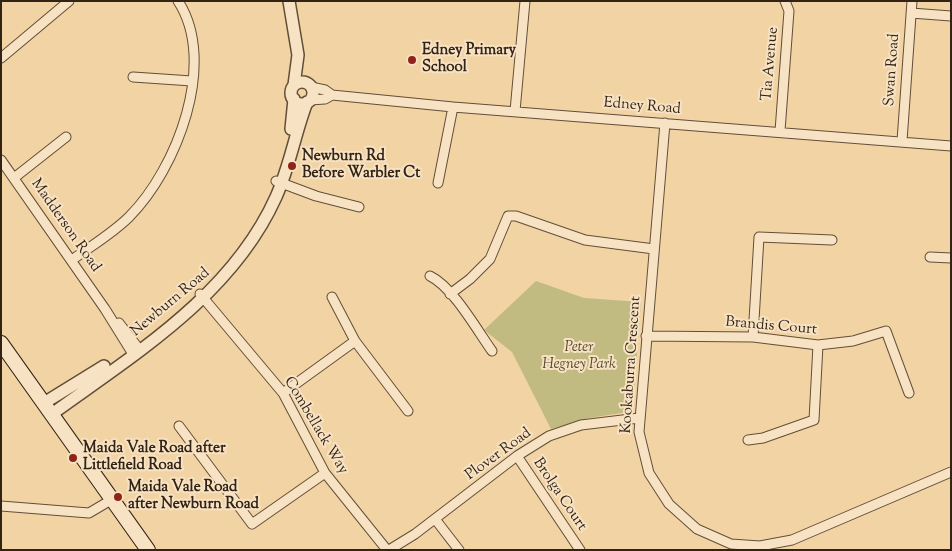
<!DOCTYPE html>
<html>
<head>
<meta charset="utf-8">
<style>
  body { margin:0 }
  #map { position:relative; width:952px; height:551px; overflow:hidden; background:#f2d3a4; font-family:"Sorts Mill Goudy",serif }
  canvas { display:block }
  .frame { position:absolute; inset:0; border:2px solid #322314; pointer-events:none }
</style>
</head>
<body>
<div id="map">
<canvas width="952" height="551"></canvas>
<div class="frame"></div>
</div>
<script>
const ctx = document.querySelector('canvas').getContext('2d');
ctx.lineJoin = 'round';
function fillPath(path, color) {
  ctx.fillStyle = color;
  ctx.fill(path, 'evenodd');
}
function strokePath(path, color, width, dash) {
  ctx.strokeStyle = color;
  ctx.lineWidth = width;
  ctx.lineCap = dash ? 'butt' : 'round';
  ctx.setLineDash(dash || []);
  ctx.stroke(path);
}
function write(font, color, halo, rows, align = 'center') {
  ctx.font = font + ' "Sorts Mill Goudy",serif';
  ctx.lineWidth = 4;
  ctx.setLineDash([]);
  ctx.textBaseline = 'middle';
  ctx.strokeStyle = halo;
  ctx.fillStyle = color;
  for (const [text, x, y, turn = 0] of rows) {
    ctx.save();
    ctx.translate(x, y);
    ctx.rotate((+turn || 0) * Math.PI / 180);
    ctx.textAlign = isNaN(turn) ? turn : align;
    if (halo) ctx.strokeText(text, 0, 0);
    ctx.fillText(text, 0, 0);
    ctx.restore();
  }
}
const green = new Path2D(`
  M536,281L584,298L641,302L633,405L628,412L589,418L551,429L512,352L484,330Z`);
const minor = new Path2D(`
  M911,13L951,16
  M1,58L69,1
  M133,77L192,81
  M311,87L325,90L332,95L453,107L951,146
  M310,100L325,99L332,95
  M515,111L525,1
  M665,123L639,432L649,473L669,504L697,529L731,544L760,546L792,540L951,472
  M780,131L789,11L785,1
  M902,141L912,1
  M1,160L105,309L133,354
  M14,178L66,137
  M276,181L316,196L359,207
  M438,183L453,107
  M930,257L951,258
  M72,260C91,246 113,233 129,217C177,169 218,62 178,1
  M430,276C453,287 477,330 492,351
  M200,294L283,393L325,473L387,550
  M450,294L470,279L490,259L508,216H516L585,240L654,249
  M332,297L355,341L408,411
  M119,323L139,349
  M646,336L753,337L818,345L853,341L886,331L909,393
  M753,337L759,237L832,240
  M283,393L355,341
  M179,426L252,524L325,473
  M748,440L763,438L814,420L818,345
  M517,456L580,550
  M1,506L89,513L111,500
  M435,519L459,550
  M389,550L415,534L517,456L549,436L581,425L639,418`);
const tertiary = new Path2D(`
  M289,1L298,55L294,85
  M291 93a11 11 0 1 1 22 0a11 11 0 1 1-22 0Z
  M291,129L294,99
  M44,403L104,366
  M52,414C136,353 232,295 276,197C290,166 295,133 307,102`);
const secondary = new Path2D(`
  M1,343L148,550`);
const markers = [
  [412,60,5,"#8f2418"],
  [292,166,5,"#8f2418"],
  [73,458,5,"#8f2418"],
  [118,497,5,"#8f2418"]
];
const poiNames = [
  ["Edney Primary",422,51],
  ["School",422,68],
  ["Newburn Rd",302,157],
  ["Before Warbler Ct",302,174],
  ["Maida Vale Road after",83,449],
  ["Littlefield Road",83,466],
  ["Maida Vale Road",128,488],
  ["after Newburn Road",128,505]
];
const streetNames = [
  ["Tia Avenue",771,64,-85],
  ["Swan Road",893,70,-86],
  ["Edney Road",642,107,5],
  ["Madderson Road",65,226,55],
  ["Newburn Road",171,303,-40],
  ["Brandis Court",771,327,5],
  ["Kookaburra Crescent",632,365,-86],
  ["Combellack Way",315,426,59],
  ["Plover Road",499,455,-36],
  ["Brolga Court",559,495,56]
];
const parkNames = [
  ["Peter",579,348],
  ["Hegney Park",579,365]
];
fillPath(green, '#c1ba81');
strokePath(minor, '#624f38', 11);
strokePath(tertiary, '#624f38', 14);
strokePath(secondary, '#322314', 16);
strokePath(minor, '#f7e2c4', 9);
strokePath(tertiary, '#f7e2c4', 11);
strokePath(secondary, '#f7e2c4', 14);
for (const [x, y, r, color] of markers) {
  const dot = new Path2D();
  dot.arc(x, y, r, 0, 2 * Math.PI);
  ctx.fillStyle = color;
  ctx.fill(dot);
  strokePath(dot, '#f7e2c4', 2);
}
write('bold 15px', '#322314', '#f7e2c4', poiNames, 'left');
write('15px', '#322314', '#f7e2c4', streetNames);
write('italic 15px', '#56492f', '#f7e2c4', parkNames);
</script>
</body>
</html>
